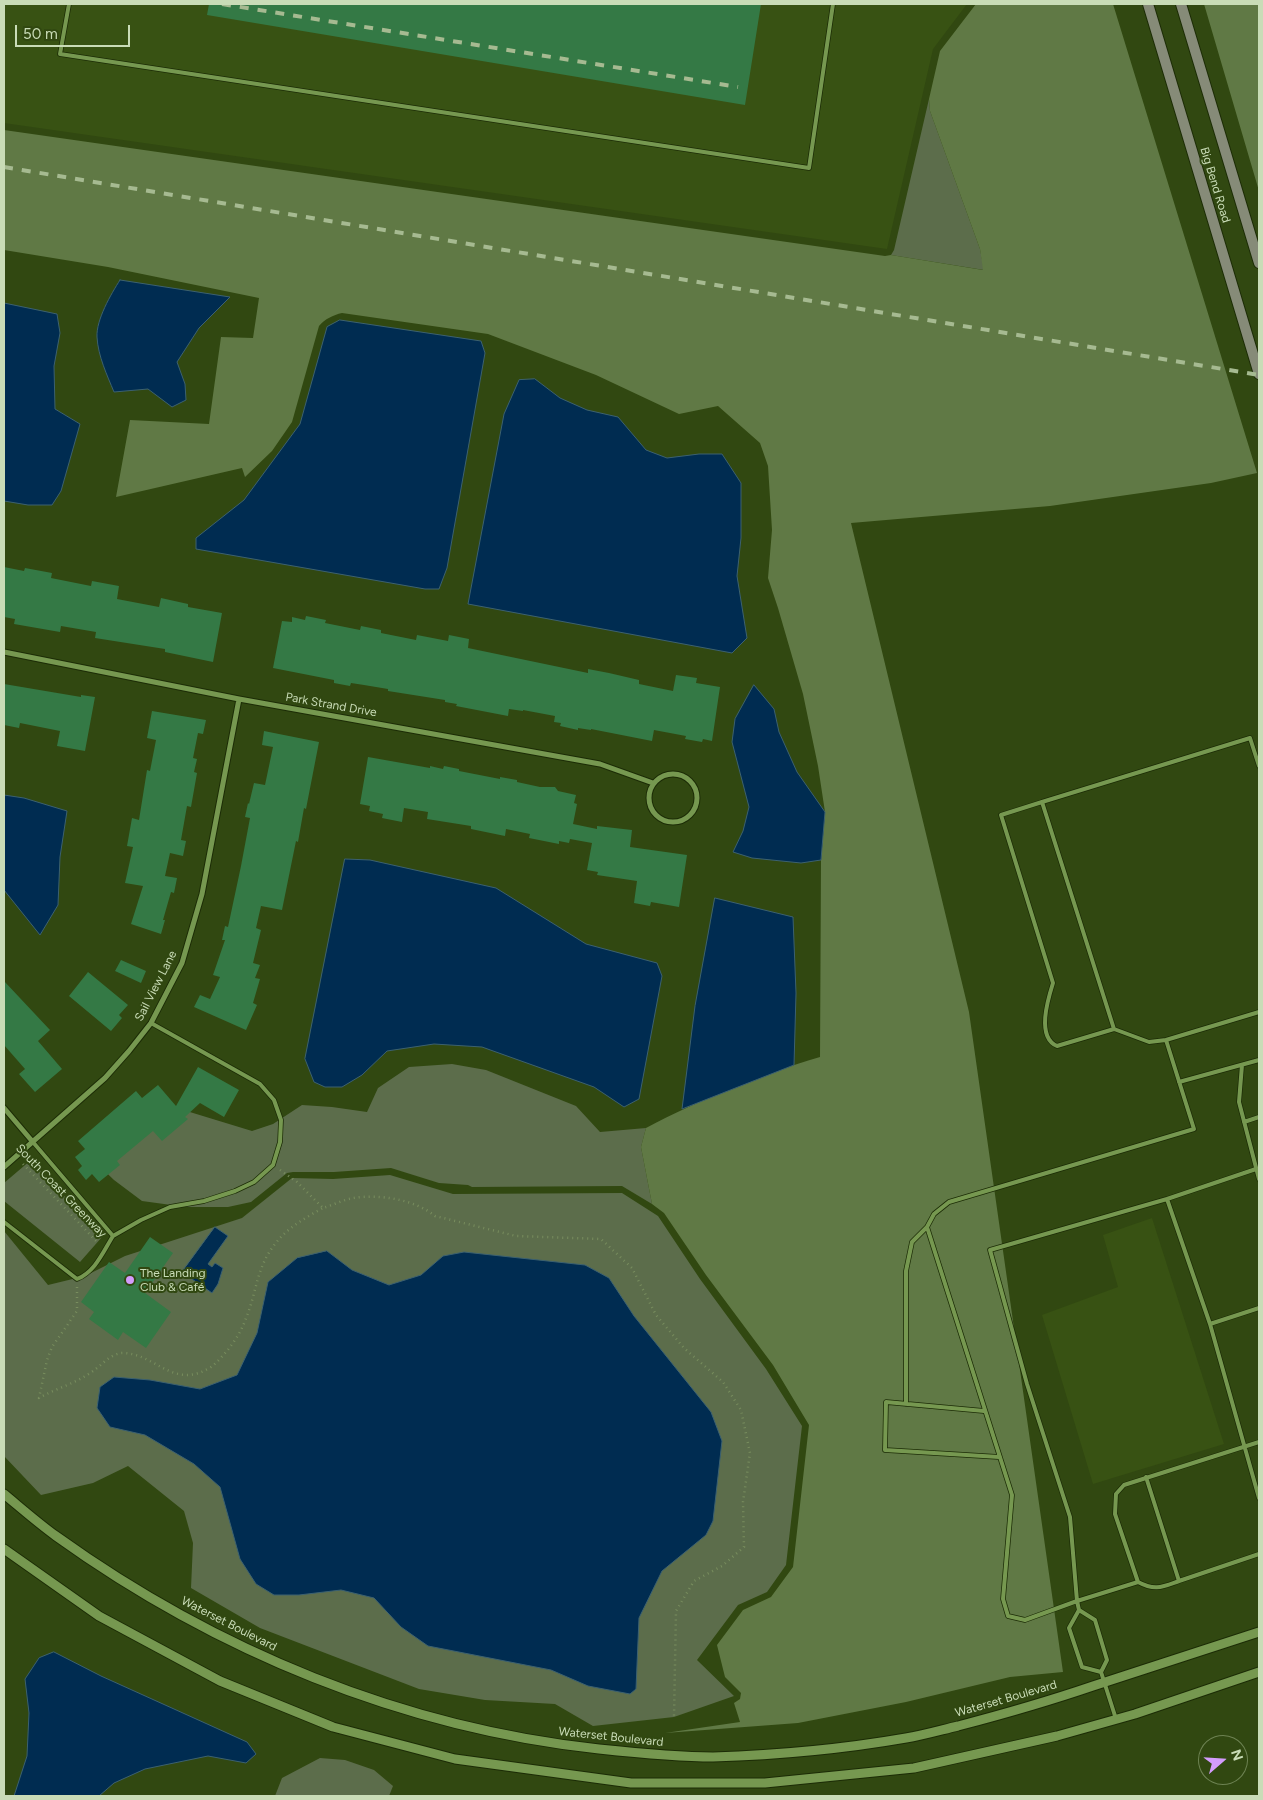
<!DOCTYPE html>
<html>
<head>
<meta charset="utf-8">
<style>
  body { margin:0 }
  #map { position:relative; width:1263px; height:1800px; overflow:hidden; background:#314811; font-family:Figtree,sans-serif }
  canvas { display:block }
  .frame { position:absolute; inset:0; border:5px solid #c9dcb7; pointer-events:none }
  .north { position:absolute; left:1198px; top:1735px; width:50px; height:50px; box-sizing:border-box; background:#314811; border:1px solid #6e8353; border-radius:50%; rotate:71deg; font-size:14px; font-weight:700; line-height:20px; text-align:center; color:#c9dcb7 }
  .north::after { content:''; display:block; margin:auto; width:18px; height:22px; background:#d39cfc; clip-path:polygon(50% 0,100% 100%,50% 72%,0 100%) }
  .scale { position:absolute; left:15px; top:25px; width:115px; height:22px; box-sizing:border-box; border:2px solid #c9dcb7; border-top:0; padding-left:6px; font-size:15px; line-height:18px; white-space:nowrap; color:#c9dcb7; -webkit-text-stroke:4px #314811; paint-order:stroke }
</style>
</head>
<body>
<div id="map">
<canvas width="1263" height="1800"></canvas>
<div class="frame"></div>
<div class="north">N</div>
<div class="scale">50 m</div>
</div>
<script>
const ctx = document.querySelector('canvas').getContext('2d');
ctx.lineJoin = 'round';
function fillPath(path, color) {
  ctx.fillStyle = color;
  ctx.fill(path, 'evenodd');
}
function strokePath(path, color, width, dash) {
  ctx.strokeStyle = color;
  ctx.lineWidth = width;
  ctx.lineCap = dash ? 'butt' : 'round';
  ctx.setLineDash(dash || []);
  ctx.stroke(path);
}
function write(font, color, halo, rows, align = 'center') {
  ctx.font = font + ' Figtree,sans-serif';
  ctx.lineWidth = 4;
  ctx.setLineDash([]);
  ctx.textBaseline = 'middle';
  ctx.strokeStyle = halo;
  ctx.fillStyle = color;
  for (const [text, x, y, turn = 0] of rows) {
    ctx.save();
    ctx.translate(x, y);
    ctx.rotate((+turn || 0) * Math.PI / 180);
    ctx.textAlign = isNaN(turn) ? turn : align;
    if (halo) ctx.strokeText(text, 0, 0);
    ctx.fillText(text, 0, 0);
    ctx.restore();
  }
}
const built = new Path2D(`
  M4,4H967L933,49L887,249L4,123Z
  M1152,1218L1224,1444L1093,1484L1042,1315L1118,1287L1103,1235Z`);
const green = new Path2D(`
  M929,99L930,111L980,249L984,270L891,255L894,250Z
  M452,1064L486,1070L576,1106L600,1132L646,1128L641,1147L652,1204L622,1186L472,1187L468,1185L439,1183L391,1168L334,1172H293L287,1173L251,1202L228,1207H186L142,1201L114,1180L84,1151L180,1109L252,1131L273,1124L302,1105L332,1107L367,1112L378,1088L409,1067Z
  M31,1160L102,1237L80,1262L4,1201V1183Z
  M390,1175L453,1194L622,1193L658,1216L700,1279L766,1369L802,1426L786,1565L767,1592L738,1605L697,1660L734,1696L674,1717L593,1726L555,1704L485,1700L419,1689L260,1628L191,1588L193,1543L184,1511L128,1466L93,1483L41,1495L4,1456V1231L48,1285L85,1276L125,1256L242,1218L292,1178L333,1179Z
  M320,1758L345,1760L374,1770L393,1786L389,1796H275L282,1778Z`);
const forest = new Path2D(`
  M976,4H1113L1257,473L1211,483L1050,506L851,523L969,1012L1063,1672L1010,1677L906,1702L798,1723L665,1733L740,1722L734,1703L740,1699L741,1693L725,1677L717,1645L743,1610L771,1597L793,1567L809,1425L773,1365L706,1275L664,1213L652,1204L641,1147L646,1128C699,1100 762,1074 820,1057L821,860L825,812L818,766L803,694L778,608L768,578L772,530L768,466L760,443L718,406L679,414L596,375L488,334L342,313C333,315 325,319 319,326L292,422L272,451L245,477L242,468L116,497L130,420L209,424L221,337L253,338L259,298L108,267L4,250V130L885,256L891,255L983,270L980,249L930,111L929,99L940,51Z
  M1204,4H1259V191Z`);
const water = new Path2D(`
  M120,280L230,297L199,328L177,362L185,384L186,400L172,407L148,389L114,392C107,375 98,356 97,337C96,320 111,294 120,280Z
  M4,303L57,314L60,333L54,366L55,409L80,424L61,491L52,505H28L4,501Z
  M340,320L481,341L485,353L447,568L439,589H425L196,549V538L244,500L300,424L327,327Z
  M535,379L560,398L587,410L618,417L646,450L667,458L699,454H722L741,483V538L737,576L747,638L732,653L468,604L504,414L519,380Z
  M754,685L774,709L779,732L797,772L825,812L821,860L801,863L752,858L733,852L743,831L749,807L732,742L735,719Z
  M4,795L24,798L67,811L60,857L58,905L40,935L4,890Z
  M345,859L370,860L496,888L586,944L657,963L662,976L639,1099L624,1107L594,1087L482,1047L434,1044L387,1051L362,1075L342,1087H325L314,1082L305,1059Z
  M715,898L793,917L796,993L794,1065L682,1109L695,1006Z
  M215,1227L228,1236L208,1264L212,1267L215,1263L223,1268L218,1284L212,1293L182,1272Z
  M327,1251L352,1270L389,1285L421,1275L443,1256L464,1252L585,1265L609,1278L634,1316L711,1412L722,1441L713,1521L706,1535L662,1571L639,1618L636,1689L630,1694L588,1686L551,1670L428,1646L401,1627L374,1598L341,1590L299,1595H274L256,1584L240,1559L220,1487L194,1464L145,1435L110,1427L97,1408L100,1387L114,1377L150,1380L200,1389L237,1375L257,1333L268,1282L297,1258Z
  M54,1652L101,1676L247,1742L256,1754L246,1763L208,1756L145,1769L114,1783L99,1796H14L27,1756L29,1713L25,1679L39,1658Z`);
const building = new Path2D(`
  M209,4H761L745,105L207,15Z
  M4,567L24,571L25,568L52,573L51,578L91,586L92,581L119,586L117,599L159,607L161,598L188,604V607L222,613L213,662L165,652V649L95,638L96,632L61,626L60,632L14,624L15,619L4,617Z
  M306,616L326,620L325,623L360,630L361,626L381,630V633L416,640L417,635L448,641L449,635L469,639L468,648L588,673V669L609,673L639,680V684L673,691L676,675L697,678L696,683L720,687L712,741L703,739L702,742L685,739L686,736L654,730L652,741L591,729V730L578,728V730L560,726L561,723L554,722L555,716L523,710V711L509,709L508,716L456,706L457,704L445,702V700L388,691V689L364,685L351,683L350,686L334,683V680L273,668L282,621L292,622V617L305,620Z
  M4,684L81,697V695L95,697L85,751L57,746L60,731L20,723L19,728L4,725Z
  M152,711L206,720L203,734L198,733L193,758L197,759L194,772L197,773L191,807L187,806L181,840L186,841L183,856L170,853L165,876L177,878L174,893L171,892L163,920H165L161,934L131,924L143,886L125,883L133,847L127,846L132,818L139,820L147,770L150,771L156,740L147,738Z
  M264,731L319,742L306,809L304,808L298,842L296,841L282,910L261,906L256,928L261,930L253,963L260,965L255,978L260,979L253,1003L257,1005L246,1030L194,1007L200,995L210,999L220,977L213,975L225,940H222L225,926L228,927L241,866L250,818L245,817L248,803L249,804L254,783L265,785L273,747L262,745Z
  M368,757L430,768V766L443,769L444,766L459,769V771L500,779V777L517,780V782L540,787H555L558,791L576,795L574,803L577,804L573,824L597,829V826L632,830L630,847L687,855L679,907L651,902L650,906L634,903L637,881L597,875L598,872L587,870L592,843L570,839L569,843L559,841V844L529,838L530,834L506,829L505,836L471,829V826L427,819L428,812L404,808L402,822L382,818L383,814L369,811L370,806L360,804Z
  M121,960L146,971L141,983L115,971Z
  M88,972L128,1005L119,1015L122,1018L111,1031L69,996Z
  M4,981L50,1030L38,1041L62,1069L35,1092L19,1074L25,1069L4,1045Z
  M198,1067L239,1090L224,1117L200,1103L185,1117L188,1119L162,1141L153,1131L117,1161L120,1165L99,1182L92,1174L86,1180L78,1170L82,1166L75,1157L85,1149L78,1141L136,1091L142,1098L158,1085L176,1106Z
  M150,1237L173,1253L145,1293L171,1312L146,1348L123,1332L118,1340L89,1319L94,1312L81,1302L109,1262L125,1273Z`);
const path = new Path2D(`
  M23,1164L98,1243
  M280,1170L297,1182L323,1208C333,1205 343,1200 353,1198C379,1194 414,1199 435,1216L516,1236L601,1239L632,1268L656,1315L684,1348L723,1382L741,1410L750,1453L743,1502L744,1547L722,1566L694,1581L676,1611L674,1717
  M77,1287V1311L52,1347L47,1360L39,1398C57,1388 77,1383 93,1371C102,1365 110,1354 122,1353C156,1353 173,1391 211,1367C217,1363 222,1356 227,1351C235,1341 242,1330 246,1318C257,1292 256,1268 275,1244C287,1228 305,1218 323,1208`);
const service = new Path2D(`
  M69,4L60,54L809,168L833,4
  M1042,802L1001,815L1053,983C1048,999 1036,1037 1057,1046L1114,1029L1149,1042L1166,1040L1194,1129L949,1202L934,1214L927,1227L1012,1495L1003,1599L1008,1616L1025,1620L1077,1601L1079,1610L1069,1628L1082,1667L1101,1672
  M1114,1029L1042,802L1250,738L1259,766
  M1166,1040L1259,1012
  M1242,1065L1239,1102L1259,1179
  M1179,1082L1259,1060
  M1244,1122L1259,1117
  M32,1141L113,1236L141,1220L170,1207L204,1201L235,1191L254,1182L273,1165L280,1142L281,1120L274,1100L260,1084L151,1023
  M1256,1169L1167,1199L1210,1324L1259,1498
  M4,1222L77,1279C95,1272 103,1252 113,1236
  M1210,1324L1259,1308
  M906,1404V1271L912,1242L927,1227
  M984,1411L886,1402L885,1450L999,1457
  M1146,1477L1179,1581L1259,1554
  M1179,1581C1162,1587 1155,1591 1138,1582L1115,1514L1116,1494L1124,1485L1259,1442
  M1138,1582L1077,1601L1070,1517L1027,1384L990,1250L1167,1199
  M1079,1610L1095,1620L1107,1660L1101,1672
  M1101,1672L1116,1719`);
const minor = new Path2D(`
  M4,652L239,699L600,764L653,783
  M649 798a24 24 0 1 1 48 0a24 24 0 1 1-48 0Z
  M4,1108L32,1141
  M4,1167L105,1078L129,1051L151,1023L182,963L202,894L239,699`);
const tertiary = new Path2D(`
  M4,1494C21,1508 38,1523 56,1536C216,1651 403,1728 599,1749C637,1753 675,1757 713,1757C777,1755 843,1749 906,1738C924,1735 941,1730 958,1726C1004,1714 1049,1701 1093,1686C1149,1668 1204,1650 1259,1632
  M4,1549L99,1616L220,1681L333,1727L455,1759L631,1783H765L914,1768L1057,1736L1135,1714L1259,1672`);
const secondary = new Path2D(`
  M1148,4L1259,374
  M1181,4L1259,263`);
const rail = new Path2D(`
  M222,4L738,87
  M4,167L1259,375`);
const markers = [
  [130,1280,5,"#d39cfc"]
];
const streetNames = [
  ["Big Bend Road",1215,185,73],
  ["Park Strand Drive",331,705,10],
  ["Sail View Lane",156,986,-63],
  ["South Coast Greenway",61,1191,46],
  ["Waterset Boulevard",229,1624,27],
  ["Waterset Boulevard",1006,1699,-16],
  ["Waterset Boulevard",611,1737,6]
];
const poiNames = [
  ["The Landing",140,1273],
  ["Club & Café",140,1287]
];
fillPath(built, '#385213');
fillPath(green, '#5c6d4b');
fillPath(forest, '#607945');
fillPath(water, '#002c51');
strokePath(water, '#3c6170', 1);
fillPath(building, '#347945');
strokePath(service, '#1c2c06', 5.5);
strokePath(minor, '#1c2c06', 7);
strokePath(tertiary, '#1c2c06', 11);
strokePath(secondary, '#1c2c06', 12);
strokePath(path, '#788d5e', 2.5, [1, 4]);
strokePath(service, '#769850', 4);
strokePath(minor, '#769850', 5);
strokePath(tertiary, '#769850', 9);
strokePath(secondary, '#868b78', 10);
strokePath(rail, '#a6ba91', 4, [9, 9]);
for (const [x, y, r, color] of markers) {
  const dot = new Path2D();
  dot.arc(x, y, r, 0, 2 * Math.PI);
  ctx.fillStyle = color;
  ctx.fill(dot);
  strokePath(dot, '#314811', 2);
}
write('12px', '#c9dcb7', '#314811', streetNames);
write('12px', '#c9dcb7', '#314811', poiNames, 'left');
</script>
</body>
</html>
